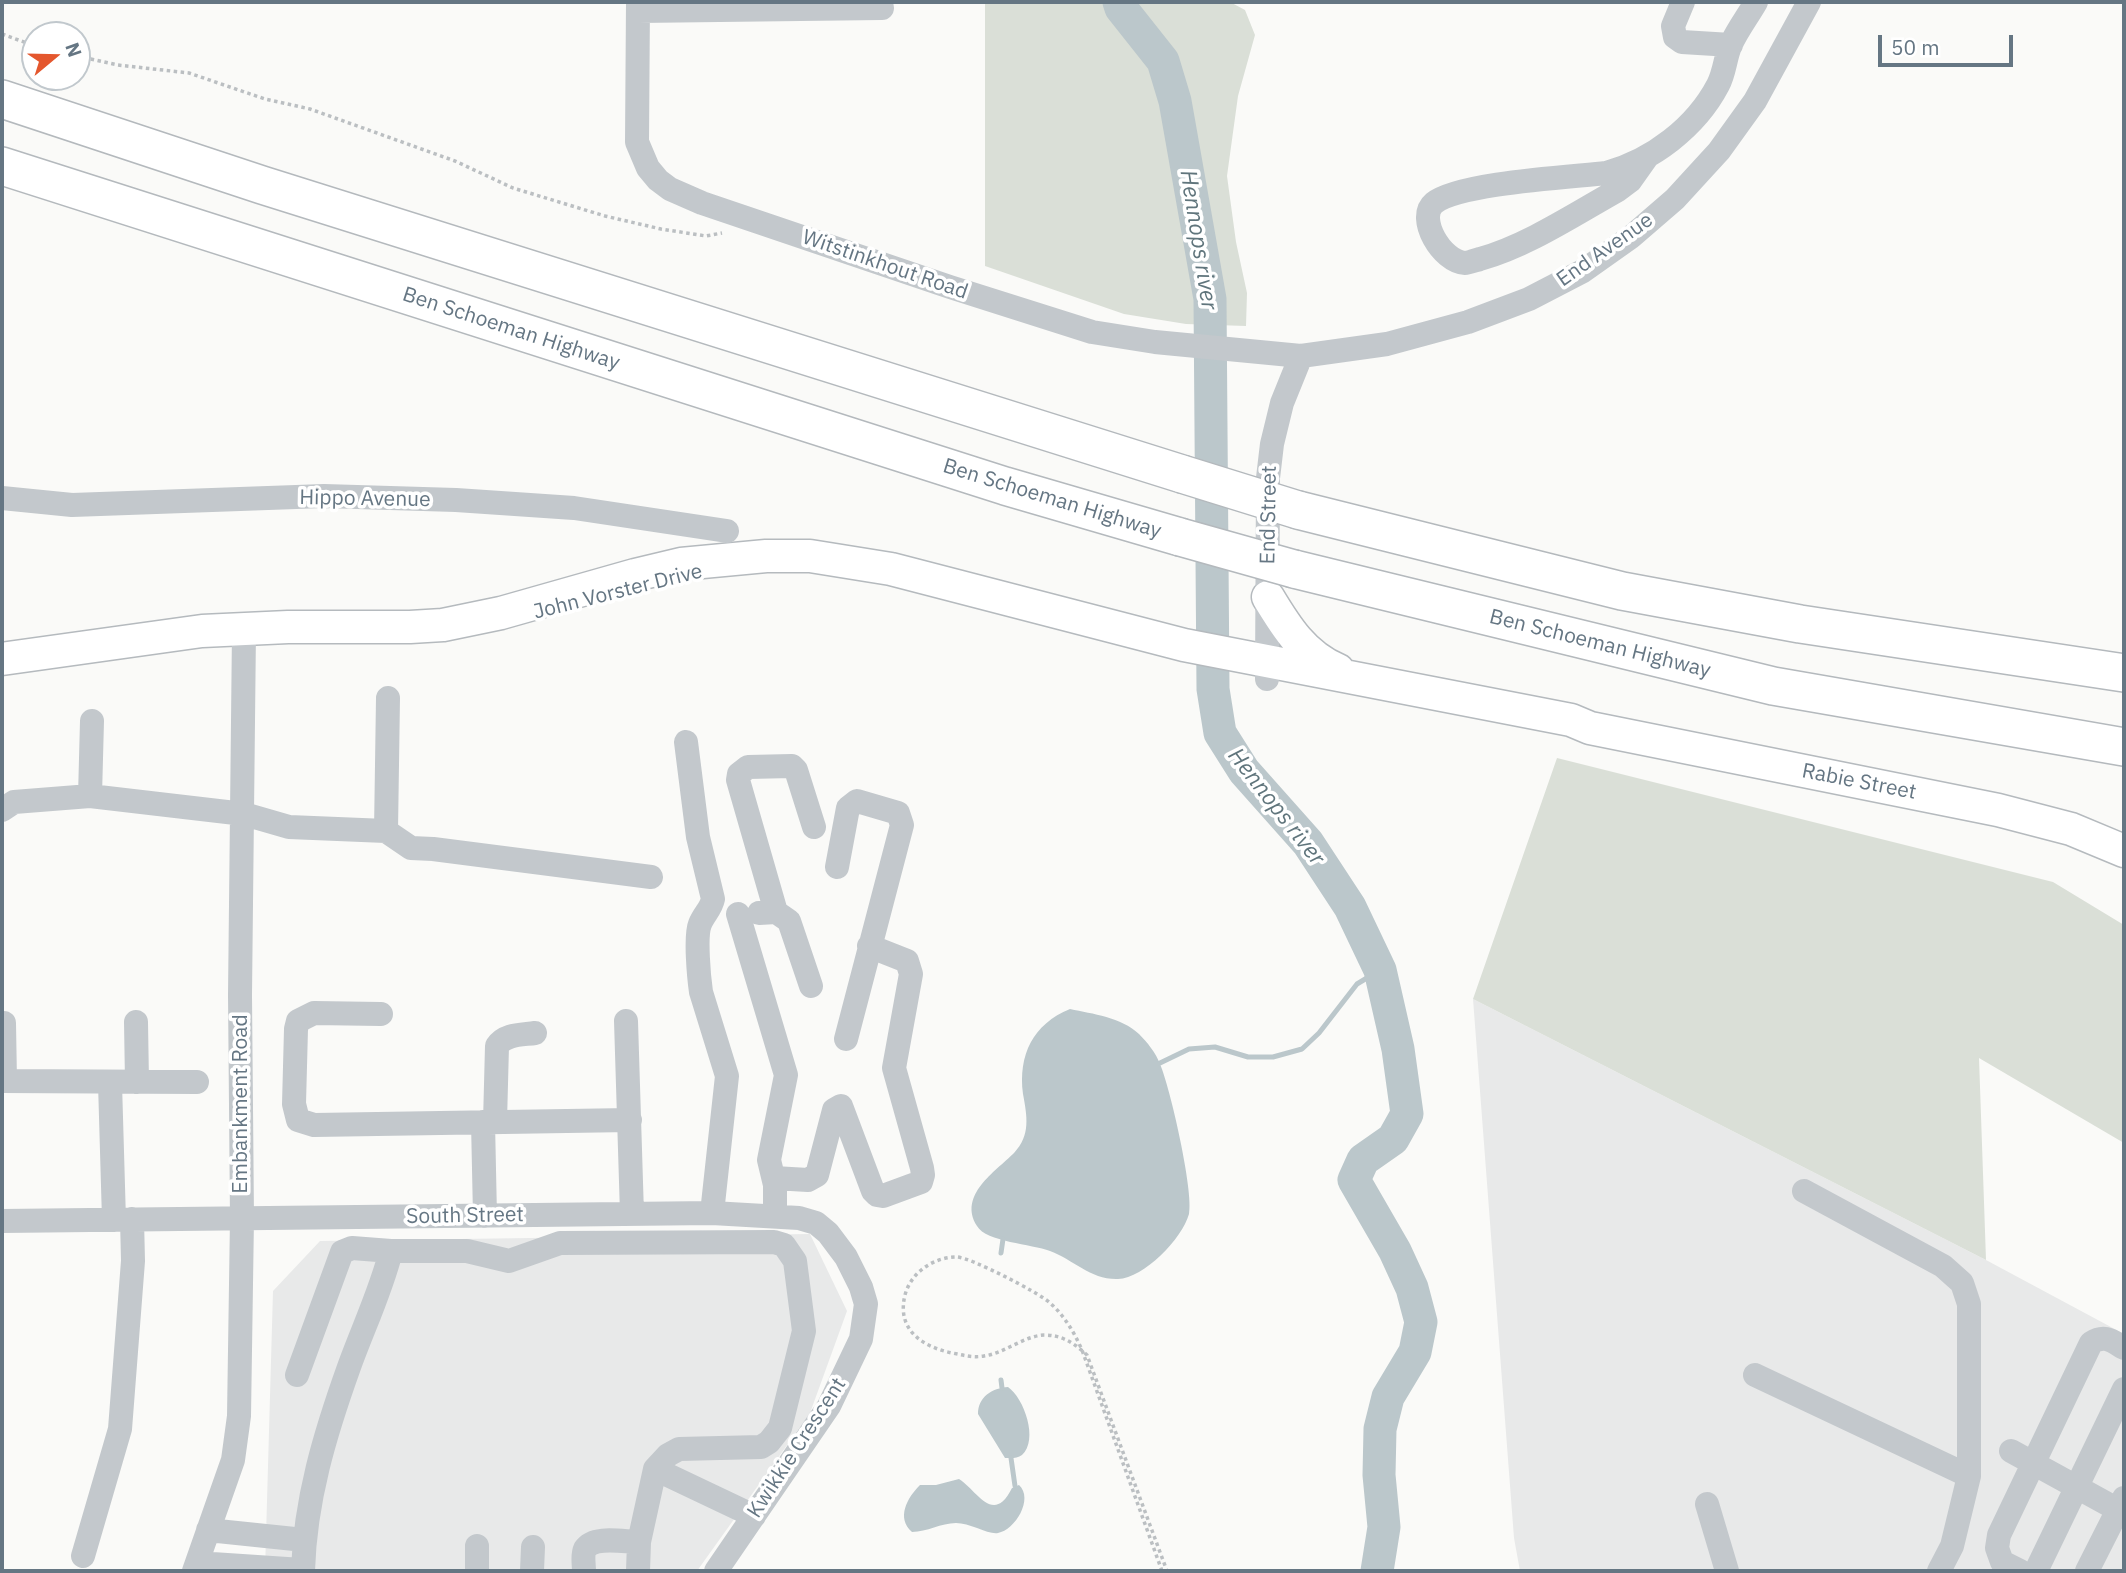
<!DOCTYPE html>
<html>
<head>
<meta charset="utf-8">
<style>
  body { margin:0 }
  #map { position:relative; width:2126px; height:1573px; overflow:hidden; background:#fafaf8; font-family:"IBM Plex Sans",sans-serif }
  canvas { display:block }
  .frame { position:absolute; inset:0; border:4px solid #657683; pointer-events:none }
  .north { position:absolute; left:21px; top:21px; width:70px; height:70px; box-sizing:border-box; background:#fff; border:2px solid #c1c8cd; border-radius:50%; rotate:71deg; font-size:19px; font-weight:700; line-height:28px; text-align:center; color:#657683 }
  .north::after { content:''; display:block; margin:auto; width:24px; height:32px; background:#e4572e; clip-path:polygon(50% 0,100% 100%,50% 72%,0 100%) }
  .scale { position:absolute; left:1878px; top:35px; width:135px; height:32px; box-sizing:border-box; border:4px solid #657683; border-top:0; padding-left:9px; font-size:21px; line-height:24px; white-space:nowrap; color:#657683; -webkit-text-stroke:5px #fff; paint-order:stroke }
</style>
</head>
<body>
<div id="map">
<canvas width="2126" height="1573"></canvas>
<div class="frame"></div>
<div class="north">N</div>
<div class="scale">50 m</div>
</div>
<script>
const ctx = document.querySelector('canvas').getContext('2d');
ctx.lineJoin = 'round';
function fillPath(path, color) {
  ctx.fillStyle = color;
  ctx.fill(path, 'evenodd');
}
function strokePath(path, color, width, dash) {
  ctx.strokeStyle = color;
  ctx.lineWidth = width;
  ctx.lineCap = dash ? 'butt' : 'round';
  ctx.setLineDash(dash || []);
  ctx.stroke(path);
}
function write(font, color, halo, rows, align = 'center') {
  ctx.font = font + ' "IBM Plex Sans",sans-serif';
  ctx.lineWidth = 7;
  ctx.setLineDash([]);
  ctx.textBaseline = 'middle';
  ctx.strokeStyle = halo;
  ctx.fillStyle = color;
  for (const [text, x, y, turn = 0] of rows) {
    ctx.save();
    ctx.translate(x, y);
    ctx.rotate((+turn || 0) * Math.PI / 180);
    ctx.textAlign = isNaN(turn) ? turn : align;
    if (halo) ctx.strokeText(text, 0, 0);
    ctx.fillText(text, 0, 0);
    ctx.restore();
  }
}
const built = new Path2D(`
  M1473,999L1986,1260L2124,1334V1571H1520L1514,1538Z
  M810,1234L847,1311L810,1413L697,1571H265L273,1291L320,1241Z`);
const green = new Path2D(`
  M985,2H1230L1245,10L1255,35L1238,96L1227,176L1236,242L1247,293L1246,326L1186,324L1124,314L985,266Z
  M1557,758L2053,882L2124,925V1143L1979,1058L1986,1260L1473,999Z`);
const water = new Path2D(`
  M1070,1009C1093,1014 1121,1017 1139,1034C1147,1042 1156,1053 1160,1064C1170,1087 1194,1192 1189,1214C1182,1239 1144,1278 1118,1279C1091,1280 1074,1260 1050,1251C1032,1244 986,1242 977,1226C958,1195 995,1172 1014,1153C1031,1135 1027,1116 1023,1094C1018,1055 1033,1024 1070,1009Z
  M1008,1387C1024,1398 1039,1440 1022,1455C1017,1459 1010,1458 1005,1458L978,1414C978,1397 992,1388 1008,1387Z
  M959,1479C977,1490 993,1526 1012,1488L1019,1485C1034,1499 1015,1530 998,1533C989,1535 970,1523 956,1523C941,1523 927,1532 912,1532C896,1518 907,1498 920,1485H936Z`);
const stream = new Path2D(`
  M1160,1063L1189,1049L1215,1047L1248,1057H1273L1302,1049L1319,1033L1357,984L1380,970
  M1001,1253L1003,1239
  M1001,1380L1002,1388
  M1011,1458L1015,1486`);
const river = new Path2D(`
  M1119,2L1121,8L1163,61L1175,101L1210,299L1213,689L1220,733L1244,771L1308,843L1350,907L1380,970L1398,1049L1407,1114L1393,1139L1363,1160L1354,1180L1395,1251L1412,1288L1421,1322L1415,1352L1388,1397L1380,1429L1379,1475L1384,1527L1377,1571`);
const path = new Path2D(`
  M2,34L35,46
  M77,56L118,65L189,73L265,99L310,109L455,161L513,188L605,216L661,229L706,236L722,233
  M1162,1571L1082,1350C1074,1332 1064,1315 1049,1302C1037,1292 972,1258 957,1257C934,1257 911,1272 905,1295C896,1331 924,1347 952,1353C963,1355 973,1358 984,1356C1005,1353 1024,1336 1044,1335C1062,1335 1074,1343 1087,1355L1167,1571`);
const minor = new Path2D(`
  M638,2L637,142L648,168L658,180L670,189L702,203L950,287L1092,332L1155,342L1301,356L1387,344L1468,322L1529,299L1583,271L1631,237L1675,199L1719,151L1755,101L1809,2
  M1683,2L1673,26L1675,37L1682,42L1731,45
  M638,11L882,8
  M1647,157L1630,181L1618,190C1575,214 1527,246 1480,259C1476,260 1469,263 1465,263C1442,262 1416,218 1434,203C1459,183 1571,177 1606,173C1652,161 1696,127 1718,85C1725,72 1725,57 1731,44C1738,29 1748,16 1756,2
  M2,498L72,505L324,496L456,500L574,508L727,531
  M1267,679L1268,478L1272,444L1282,403L1301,356
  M686,742L698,837L713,899C711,909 704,914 700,924C695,936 699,978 701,992L727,1076L712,1213
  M90,796L92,721
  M2,810L14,802L90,796L244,814L289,827L386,831L411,848L433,849L651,877
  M386,831L388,698
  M837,867L848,808L857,801L898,813L902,825L846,1039
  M776,912L738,780L739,774L748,767L792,766L796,770L814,827
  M759,913L776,912L789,921L811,986
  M738,914L786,1075L769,1160L775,1185V1216
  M381,1014L314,1013L298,1021L296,1029L294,1104L298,1120L314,1125L630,1120
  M626,1021L632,1214
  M136,1022L137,1082
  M4,1023L5,1081
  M2,1081L197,1082
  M110,1083L114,1220
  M483,1122L485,1216
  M495,1122L497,1046C505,1034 521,1035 535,1033
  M774,1178L808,1180L817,1175L834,1110L841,1106L873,1191L877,1195L883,1196L921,1182L923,1175L922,1168L894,1068L911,974L907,961L869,946
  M1804,1191L1943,1266L1962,1283L1969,1304V1476L1952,1546L1939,1571
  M2,1221L712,1213L799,1218L816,1223L828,1233L846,1257L861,1287L866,1304L861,1339L829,1406L716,1571
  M297,1375L342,1252L352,1248L391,1251
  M1755,1375L1969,1476
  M2011,1451L2124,1513
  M655,1469L754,1516
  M1707,1504L1727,1571
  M208,1530L304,1540
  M477,1546V1571
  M83,1556L120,1429L133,1261L132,1219
  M197,1563L302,1570
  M194,1571L233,1460L239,1416L242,1218L240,995L244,630
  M303,1571C305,1500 325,1434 349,1367C363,1328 381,1291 391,1251H467L509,1261L560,1243L774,1242L784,1245L795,1261L804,1331L780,1428L769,1442L761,1447L679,1449L668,1455L655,1469L639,1542L638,1571
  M532,1571L533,1547
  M584,1571C584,1564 582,1555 585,1549C594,1535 624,1542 639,1542
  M2020,1571L2002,1562L1997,1548L1999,1535L2091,1343C2105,1334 2112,1341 2124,1348
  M2036,1571L2124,1389
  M2087,1571L2124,1498`);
const major = new Path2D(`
  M1268,597C1286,627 1304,656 1338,670
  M2,659L202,631L288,627H410L443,625L501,613L635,575L681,564L766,556H810L891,569L1184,645L1571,720L1590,728L1998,810L2071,829L2124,851`);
const highway = new Path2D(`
  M2,99L262,185L1182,474
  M2,166L1005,486L1180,537
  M1298,510L1622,591L1800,624L2124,673
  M1294,569L1773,686L2124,747`);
const highwayBridge = new Path2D(`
  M1182,474L1298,510
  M1180,537L1294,569`);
const streetNames = [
  ["End Avenue",1605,250,-35],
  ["Witstinkhout Road",885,265,19],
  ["Ben Schoeman Highway",511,329,18],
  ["Hippo Avenue",365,499,1],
  ["Ben Schoeman Highway",1052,499,17],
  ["End Street",1269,515,-89],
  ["John Vorster Drive",618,592,-14],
  ["Ben Schoeman Highway",1600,644,14],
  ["Rabie Street",1859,782,11],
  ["Embankment Road",241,1104,-90],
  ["South Street",465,1216,-1],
  ["Kwikkie Crescent",797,1448,-57]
];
const waterNames = [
  ["Hennops river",1198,240,81],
  ["Hennops river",1276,807,52]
];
fillPath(built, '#e8e9e9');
fillPath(green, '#dadfd7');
fillPath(water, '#bbc7cb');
strokePath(stream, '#bbc7cb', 5);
strokePath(river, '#bbc7cb', 33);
strokePath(major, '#b5babe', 35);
strokePath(highway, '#b4b9bd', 40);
strokePath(path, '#bbbfc2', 3.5, [3.5, 3.5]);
strokePath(minor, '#c3c8cc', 24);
strokePath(major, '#fff', 32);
strokePath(highway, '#fff', 37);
strokePath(highwayBridge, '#b4b9bd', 40, []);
strokePath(highwayBridge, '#fff', 37);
write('21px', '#657683', '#fff', streetNames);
write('italic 23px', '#60757c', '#fff', waterNames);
</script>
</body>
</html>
